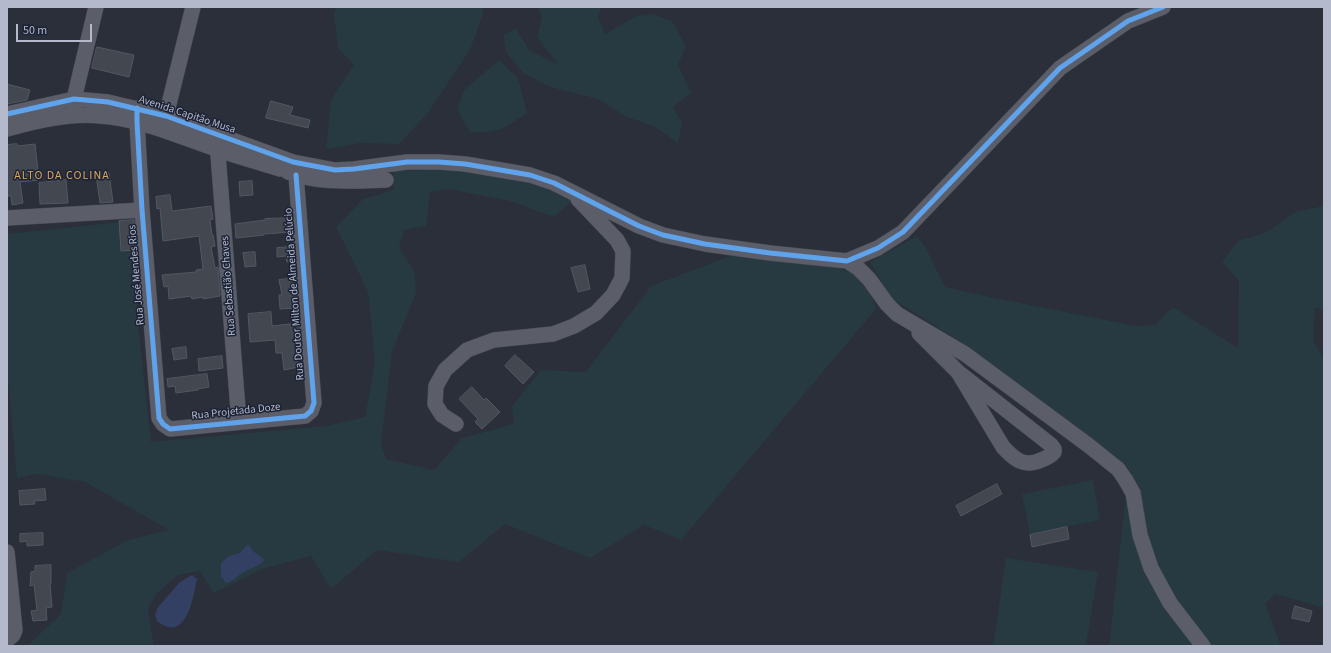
<!DOCTYPE html>
<html>
<head>
<meta charset="utf-8">
<style>
  body { margin:0 }
  #map { position:relative; width:1331px; height:653px; overflow:hidden; background:#2a2f3a; font-family:"Source Sans 3",sans-serif }
  canvas { display:block }
  .frame { position:absolute; inset:0; border:8px solid #b4bacb; pointer-events:none }
  .scale { position:absolute; left:16px; top:24px; width:76px; height:18px; box-sizing:border-box; border:2px solid #b4bacb; border-top:0; padding-left:5px; font-size:12px; line-height:14px; white-space:nowrap; color:#b4bacb; -webkit-text-stroke:3px #1d2336; paint-order:stroke }
</style>
</head>
<body>
<div id="map">
<canvas width="1331" height="653"></canvas>
<div class="frame"></div>
<div class="scale">50 m</div>
</div>
<script>
const ctx = document.querySelector('canvas').getContext('2d');
ctx.lineJoin = 'round';
function fillPath(path, color) {
  ctx.fillStyle = color;
  ctx.fill(path, 'evenodd');
}
function strokePath(path, color, width, dash) {
  ctx.strokeStyle = color;
  ctx.lineWidth = width;
  ctx.lineCap = dash ? 'butt' : 'round';
  ctx.setLineDash(dash || []);
  ctx.stroke(path);
}
function write(font, color, halo, rows, align = 'center') {
  ctx.font = font + ' "Source Sans 3",sans-serif';
  ctx.lineWidth = 3;
  ctx.setLineDash([]);
  ctx.textBaseline = 'middle';
  ctx.strokeStyle = halo;
  ctx.fillStyle = color;
  for (const [text, x, y, turn = 0] of rows) {
    ctx.save();
    ctx.translate(x, y);
    ctx.rotate((+turn || 0) * Math.PI / 180);
    ctx.textAlign = isNaN(turn) ? turn : align;
    if (halo) ctx.strokeText(text, 0, 0);
    ctx.fillText(text, 0, 0);
    ctx.restore();
  }
}
const green = new Path2D(`
  M337,7H481L484,11L470,50L428,113L399,144L360,143L326,149L331,100L354,65L338,48L334,13Z
  M537,7H601L598,18L605,34L636,16L654,14L672,21L686,46L678,65L691,93L673,107L682,123L678,143L655,127L625,116L598,99L550,87L523,73L506,52L503,35L516,29L530,51L558,64L537,37L542,16Z
  M499,60L518,78L527,113C504,128 499,134 470,132L457,110L464,90Z
  M442,165L556,186L572,201L554,217L510,201L449,189L430,192L426,226L404,230L399,248L415,273L416,293L392,352L381,444L386,459L434,470L462,438L514,424L512,406L541,370L586,372L651,286L738,253L838,268L854,273L870,291L876,309L681,540L644,525L590,558L505,524L459,562L377,550L331,589L311,556L262,569L214,593L200,571L178,575L157,593L148,608L154,646H27L61,614L67,573L128,540L169,530L85,482L36,474L17,478L7,369V234L130,221L139,334L151,442L326,426L365,417L375,362L368,292L336,227L363,199L393,190V171L419,170Z
  M1324,206V310L1315,308L1313,341L1324,359V608L1275,594L1265,604L1281,646H1109L1129,469L958,340L891,298L870,262L917,236L926,248L945,287L1004,300L1137,326L1155,325L1173,307L1238,348L1239,281L1222,262L1238,241L1267,232L1297,211Z
  M1093,480L1100,520L1030,534L1022,494Z
  M1006,558L1098,572L1086,646H993Z`);
const water = new Path2D(`
  M247,545H249L254,552L265,560C258,567 250,568 242,573C236,577 233,581 226,583L221,576V563L229,556L240,553Z
  M192,575L197,579C194,592 189,632 168,627C164,626 160,623 157,621L155,615L158,607L180,582Z`);
const building = new Path2D(`
  M97,47L134,55L129,77L92,68Z
  M7,84L30,90L27,100L7,104Z
  M271,101L293,107L290,115L310,120L308,128L266,118Z
  M17,144L18,146L35,144L39,180L20,182L23,203L12,205L11,196H7V145Z
  M109,173L113,202L100,203L96,175Z
  M66,180L68,203L40,204L39,183Z
  M252,181L253,195L240,196L239,182Z
  M170,195L172,211L211,206L213,219L210,220L212,235H213L215,246L211,247L215,268L218,267L220,296L203,299V297L192,299L191,296L169,299L168,286L164,287L162,275L196,272V270L203,269L199,236L163,241L160,208L157,209L156,197Z
  M290,218L292,232L264,234V235L236,238L235,224L265,220V219Z
  M134,220L135,250L121,251L119,221Z
  M293,247L294,261L287,262L286,256L277,257V248Z
  M255,252L256,266L245,267L243,253Z
  M585,265L590,289L578,292L571,268Z
  M295,278L297,308L280,309L279,295H282L279,280Z
  M271,312L272,326L299,323L301,353H296L299,367L284,370L282,353H276L275,340L250,342L248,314Z
  M186,347L187,358L174,360L172,349Z
  M515,355L534,372L523,384L505,366Z
  M222,356L223,368L199,371L198,359Z
  M207,374L209,387L198,389V390L176,393L175,386L168,387L167,379Z
  M472,387L484,400L486,398L500,412L482,429L475,422L478,419L459,399Z
  M997,484L1002,494L961,516L956,506Z
  M45,489L46,500L34,501L35,504L20,505L19,491Z
  M1067,527L1069,539L1032,547L1030,535Z
  M43,533V545L27,546V541L20,542V534Z
  M51,565V584H50L52,607L46,608L47,620L33,621L31,611L37,610L34,585L30,586L31,572L35,571V566Z
  M1295,606L1312,611L1309,622L1292,618Z`);
const minor = new Path2D(`
  M74,107V99L96,7
  M137,108V122L142,210L159,418L163,424L170,429L305,416L311,411L314,403L296,175
  M7,114L74,99L108,102L166,116L293,162L335,170L354,169L407,162H439L465,164L530,175L554,183L639,226L663,235L705,244L770,253L847,261L878,248L903,232L1060,68L1128,21L1163,7
  M164,124L193,7
  M7,129C36,121 69,113 100,116C142,119 180,137 219,150C239,157 260,163 280,169L293,162
  M217,142L239,422
  M288,172C320,184 353,181 386,180
  M7,218L142,210
  M847,261L858,268L869,279L887,304L897,314L965,354L1088,445L1118,469L1125,479L1133,493L1140,535L1151,568L1170,603L1203,646
  M919,333L958,372L1051,445L1054,449V452C1050,457 1046,458 1041,460C1024,468 1014,459 1003,447L958,372
  M456,424L442,415L435,404L436,386L445,370L467,350L494,340L553,334L574,326L596,313L613,295L622,278L623,251L617,240L578,199
  M7,552L15,630L13,635L7,640`);
const cycleway = new Path2D(`
  M137,108V122L142,210L159,418L163,424L170,429L305,416L311,411L314,403L296,175
  M7,114L74,99L108,102L166,116L293,162L335,170L354,169L407,162H439L465,164L530,175L554,183L639,226L663,235L705,244L770,253L847,261L878,248L903,232L1060,68L1128,21L1163,7`);
const streetNames = [
  ["Avenida Capitão Musa",187,115,18],
  ["Rua José Mendes Rios",137,275,-95],
  ["Rua Sebastião Chaves",229,286,-94],
  ["Rua Doutor Milton de Almeida Pelúcio",295,294,-94],
  ["Rua Projetada Doze",236,412,-6]
];
const neighbourhoodNames = [
  ["ALTO DA COLINA",62,176]
];
fillPath(green, '#273941');
fillPath(water, '#344063');
fillPath(building, '#434750');
strokePath(building, '#525761', 1);
strokePath(minor, '#474a53', 16);
strokePath(minor, '#5b5e68', 15);
strokePath(cycleway, '#60a3ed', 5);
write('11px', '#b4bacb', '#1d2336', streetNames);
ctx.letterSpacing = '1px';
write('12px', '#dca85f', '#1d2336', neighbourhoodNames);
ctx.letterSpacing = '0px';
</script>
</body>
</html>
